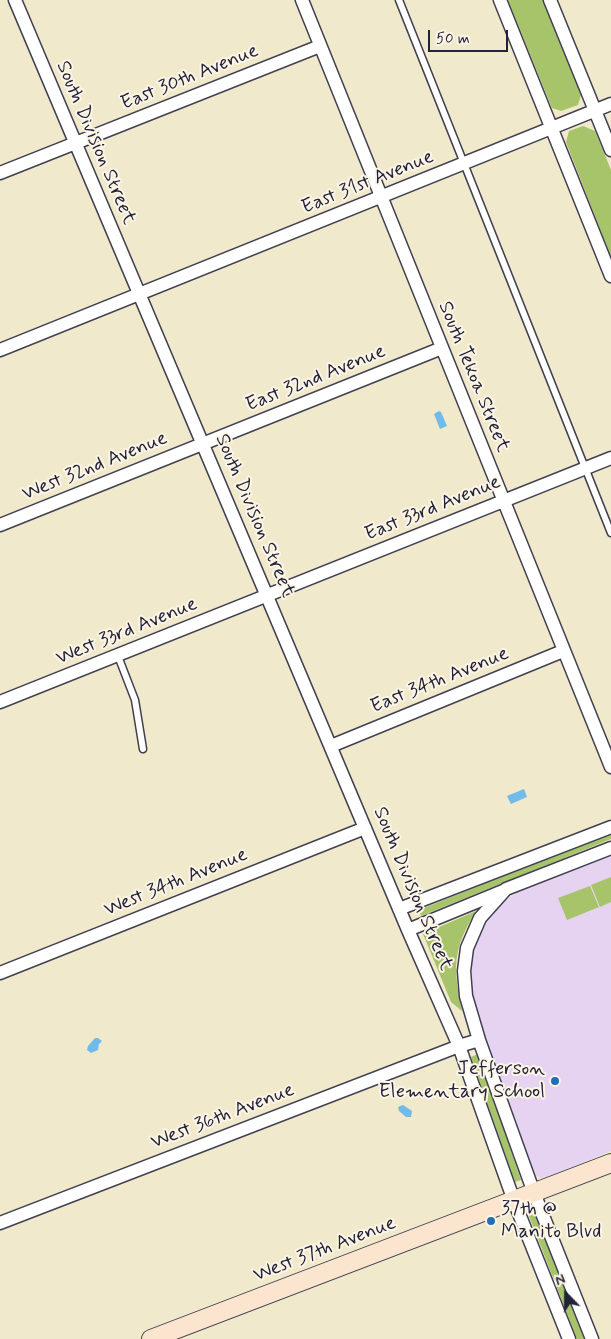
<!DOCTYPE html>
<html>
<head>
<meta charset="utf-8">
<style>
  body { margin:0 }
  #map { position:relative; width:611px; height:1339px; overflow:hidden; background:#f0e9cc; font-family:Mynerve,sans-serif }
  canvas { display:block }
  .north { position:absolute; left:541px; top:1269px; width:50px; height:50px; -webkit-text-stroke:4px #fcf5e5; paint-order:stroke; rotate:338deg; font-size:14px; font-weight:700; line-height:20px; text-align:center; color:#22223b }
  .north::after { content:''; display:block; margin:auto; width:18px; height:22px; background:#22223b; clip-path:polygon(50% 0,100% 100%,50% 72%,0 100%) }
  .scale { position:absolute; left:428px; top:30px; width:80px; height:22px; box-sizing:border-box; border:2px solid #22223b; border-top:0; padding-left:6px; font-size:15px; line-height:18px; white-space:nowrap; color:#22223b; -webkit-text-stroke:4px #fcf5e5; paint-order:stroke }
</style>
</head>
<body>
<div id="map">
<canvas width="611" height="1339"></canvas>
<div class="north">N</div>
<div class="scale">50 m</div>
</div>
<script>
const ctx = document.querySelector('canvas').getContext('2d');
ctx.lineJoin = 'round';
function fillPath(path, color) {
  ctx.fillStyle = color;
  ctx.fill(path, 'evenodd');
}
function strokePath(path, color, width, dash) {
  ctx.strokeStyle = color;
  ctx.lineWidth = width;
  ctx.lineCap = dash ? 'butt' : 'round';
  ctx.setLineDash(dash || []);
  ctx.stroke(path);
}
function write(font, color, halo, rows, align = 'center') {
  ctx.font = font + ' Mynerve,sans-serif';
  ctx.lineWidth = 4;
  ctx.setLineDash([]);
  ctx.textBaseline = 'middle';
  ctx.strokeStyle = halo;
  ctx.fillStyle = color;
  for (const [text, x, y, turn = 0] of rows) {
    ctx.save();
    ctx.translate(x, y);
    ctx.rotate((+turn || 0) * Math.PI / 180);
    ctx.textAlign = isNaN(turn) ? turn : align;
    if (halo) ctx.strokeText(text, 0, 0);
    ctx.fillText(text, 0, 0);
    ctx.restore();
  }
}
const built = new Path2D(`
  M611,854V1151L548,1177L541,1178L534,1174L530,1168L475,1011L469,992L470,956L478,932L492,911L516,893Z`);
const green = new Path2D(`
  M508,0H544L582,92L578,105L561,111L552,108Z
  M583,126L595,131L611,170V257L566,142L569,131Z
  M611,833V839L421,916L419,910Z
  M611,877V902L600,907L591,885Z
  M590,886L599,907L567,920L558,898Z
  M476,911C452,950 453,967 462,1011L451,1002L423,934Z
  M478,1054L521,1180L515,1182L471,1057Z
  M535,1213L584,1339H577L529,1216Z`);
const water = new Path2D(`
  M439,411L441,412L447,426L440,429L434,414Z
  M524,789L527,797L511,804L507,796Z
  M95,1038H98L102,1041L99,1044L98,1050L91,1053L87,1050L88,1046Z
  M403,1105L412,1111L411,1117H406L399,1111L398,1107Z`);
const lane = new Path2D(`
  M399,0L611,533
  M118,656L135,700L143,749`);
const street = new Path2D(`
  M15,0L408,930L459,1046L514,1201L569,1339
  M302,0L611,767
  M500,0L611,276
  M550,0L611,150
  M0,173L320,46
  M0,350L611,104
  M0,525L442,348
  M0,702L611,458
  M331,746L563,651
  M399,909L611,827
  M408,930L503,891
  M0,973L365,828
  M0,1223L459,1046L479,1040
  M592,1339L534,1193L479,1040L466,996L464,971L467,948L480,918L506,889L611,848`);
const secondary = new Path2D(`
  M151,1339L611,1163`);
const markers = [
  [555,1081,5,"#1f6fb2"],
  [491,1221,5,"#1f6fb2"]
];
const streetNames = [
  ["East 30th Avenue",190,78,-22],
  ["South Division Street",95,143,67],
  ["East 31st Avenue",368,183,-22],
  ["South Tekoa Street",473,377,68],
  ["East 32nd Avenue",316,379,-22],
  ["West 32nd Avenue",95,467,-22],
  ["East 33rd Avenue",433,509,-22],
  ["South Division Street",254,516,67],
  ["West 33rd Avenue",127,632,-22],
  ["East 34th Avenue",440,681,-22],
  ["West 34th Avenue",176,883,-22],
  ["South Division Street",412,889,67],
  ["West 36th Avenue",223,1117,-21],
  ["West 37th Avenue",325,1250,-21]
];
const poiNames = [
  ["Jefferson",545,1070],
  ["Elementary School",545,1093],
  ["37th @",501,1210,"left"],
  ["Manito Blvd",501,1233,"left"]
];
fillPath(built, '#e5d3f1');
fillPath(green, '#a7c46b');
fillPath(water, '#70bbe9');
strokePath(lane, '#414051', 9);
strokePath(street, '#414051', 15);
strokePath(secondary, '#414051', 20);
strokePath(lane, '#fff', 6);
strokePath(street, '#fff', 12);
strokePath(secondary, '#fce5cf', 18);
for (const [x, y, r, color] of markers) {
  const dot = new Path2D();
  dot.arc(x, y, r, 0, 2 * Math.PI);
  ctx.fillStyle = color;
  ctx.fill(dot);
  strokePath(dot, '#fcf5e5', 2);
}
write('20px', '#22223b', '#fcf5e5', streetNames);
write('20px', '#22223b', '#fcf5e5', poiNames, 'right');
</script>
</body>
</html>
